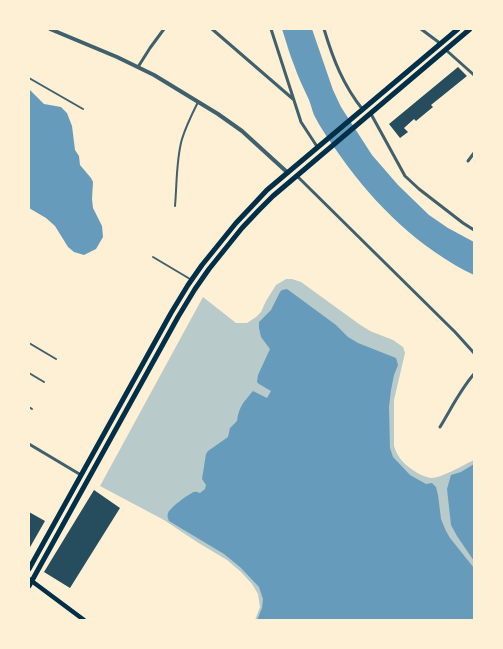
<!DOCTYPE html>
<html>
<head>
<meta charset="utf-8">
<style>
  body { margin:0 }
  #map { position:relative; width:503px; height:649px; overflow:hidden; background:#fdf0d5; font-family:"Times New Roman",serif }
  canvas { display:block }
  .frame { position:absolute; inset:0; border:30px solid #fdf0d5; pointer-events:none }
</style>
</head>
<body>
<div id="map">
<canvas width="503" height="649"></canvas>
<div class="frame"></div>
</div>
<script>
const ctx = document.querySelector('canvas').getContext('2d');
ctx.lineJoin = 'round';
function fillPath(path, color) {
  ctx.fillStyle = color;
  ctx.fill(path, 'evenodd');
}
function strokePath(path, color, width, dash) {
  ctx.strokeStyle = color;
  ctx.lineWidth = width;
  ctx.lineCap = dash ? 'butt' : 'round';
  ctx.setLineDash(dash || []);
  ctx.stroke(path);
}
const green = new Path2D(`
  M286,279H292L301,282L359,324L370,331L393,340L403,347L405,353L394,400V446C397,456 402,462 410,468C415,472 424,477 431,478C442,478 463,465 474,460V620H255L260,607L258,594L252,584L241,572L227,560L197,542L164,520L100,486L203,297L236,323H247L256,317L261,312L266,301L276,285Z`);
const water = new Path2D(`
  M282,29H312L333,90L341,107L372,155L398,185L429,215L448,228L474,242V275C420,249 375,205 341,157C332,144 321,129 314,115C312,110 311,105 309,100C304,89 298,77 294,65C289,53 286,41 282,29Z
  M29,89L44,104L61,107L67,113L72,126L75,150L79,156L80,165L91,178L93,182L92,199L93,208L102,226L103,237L96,249L84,255L74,252L68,247L55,226L46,218L29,208Z
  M287,289L336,325L348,337L358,343L396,358L398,365L394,375L391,390L389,407L390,448L393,457L410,475L426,484L432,483L436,487L438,495L441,519L446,531L450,538L474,568V620H257L262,608L263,599L259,587L240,567L224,554L169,521C168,518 167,517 168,513C171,507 186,496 192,493C195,491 196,492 200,493L205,489L206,485L202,479L206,454L208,451L228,437L230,428L237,421C239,406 244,402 253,391L267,398L271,391L259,384L257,382L258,375L270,349L261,337L259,328V322L271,310L280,292L282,290Z
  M474,464V561L457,536L451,525L447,489L451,475L461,472Z`);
const building = new Path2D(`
  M458,67L467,76L431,105L433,107L416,121L414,119L404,128L408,132L400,138L389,124Z
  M94,490L120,508L70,588L44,572Z
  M29,512L45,521L29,549Z`);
const service = new Path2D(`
  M29,78L83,109
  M175,206C177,184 176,160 182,139C186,126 192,114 198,102
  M153,257L190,279
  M29,343L56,359
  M29,373L44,382
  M29,407L32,409`);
const minor = new Path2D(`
  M212,29L293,99
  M271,29L301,122L318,148
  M324,29C333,59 343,85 363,110
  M421,29L441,44
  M446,50L474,75
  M138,67L150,48L164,29
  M371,114L405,176L419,189L463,223L474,230
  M468,161L474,153
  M297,176L455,332L474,353
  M440,427C451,409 460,390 474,374
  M29,444L81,475`);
const tertiary = new Path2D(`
  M50,29L117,57L154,75L218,114L242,131L288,173`);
const secondary = new Path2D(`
  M29,579L84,620`);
const primary = new Path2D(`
  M29,569L171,313L188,285L202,265L236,223L253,205L267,190L458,29
  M29,586L178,317L195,289L209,269L242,228L259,210L273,196L470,29`);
fillPath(green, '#b9caca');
fillPath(water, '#669bbc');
fillPath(building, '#264d5e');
strokePath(service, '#3f606c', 2);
strokePath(minor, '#3f606c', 3);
strokePath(tertiary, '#3f606c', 4);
strokePath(secondary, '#003049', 4.5);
strokePath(primary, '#003049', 5);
</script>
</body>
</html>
